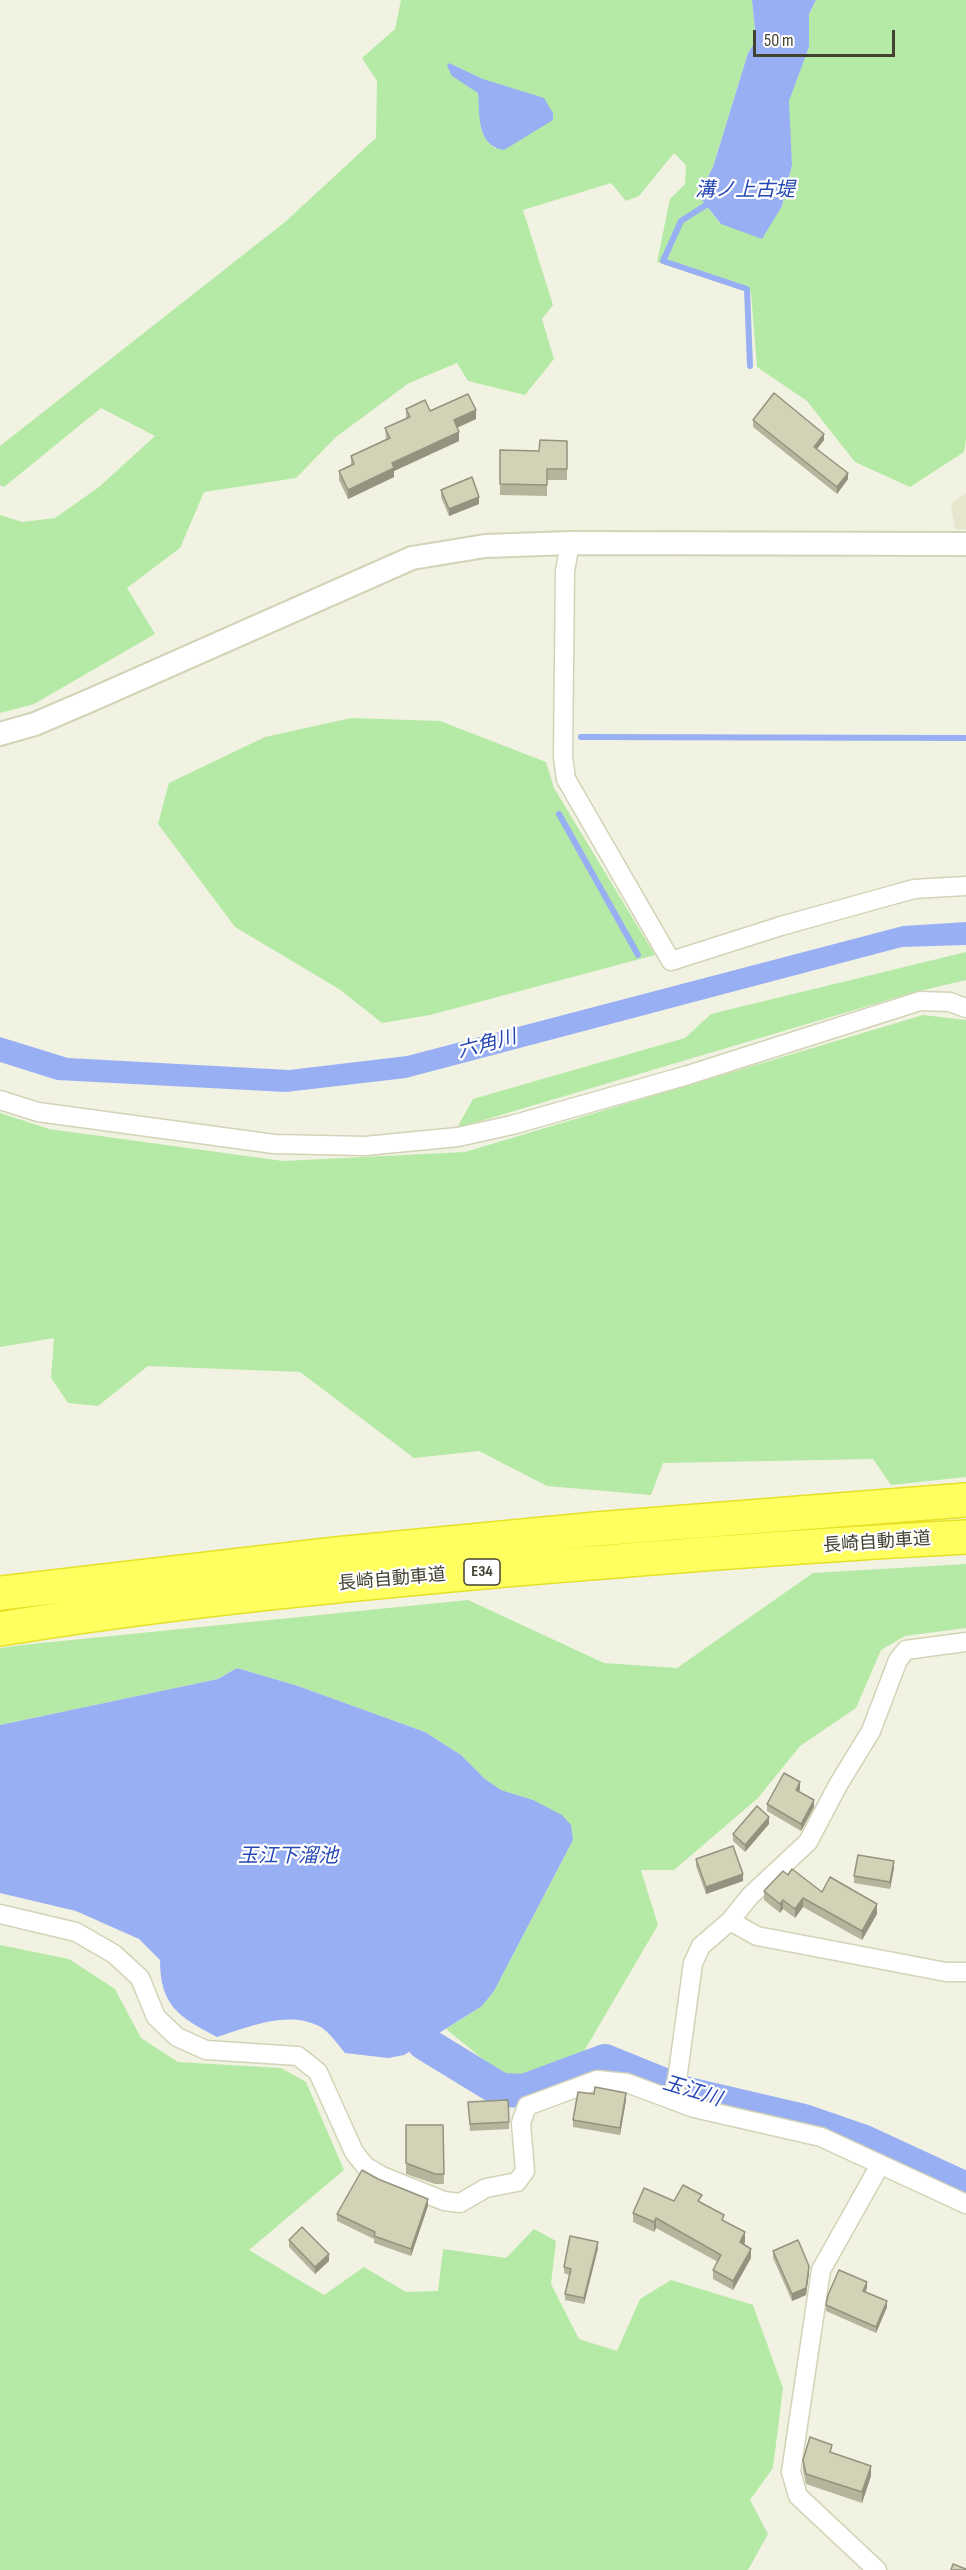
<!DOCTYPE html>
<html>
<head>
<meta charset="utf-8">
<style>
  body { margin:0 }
  #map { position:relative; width:966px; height:2570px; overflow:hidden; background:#f1f2e1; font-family:"Sofia Sans Condensed",sans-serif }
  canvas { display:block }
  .scale { position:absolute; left:753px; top:30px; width:142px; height:27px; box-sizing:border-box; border:3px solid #434232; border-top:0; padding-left:8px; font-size:18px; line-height:21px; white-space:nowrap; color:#434232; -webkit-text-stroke:4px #fff; paint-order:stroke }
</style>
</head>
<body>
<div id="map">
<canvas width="966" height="2570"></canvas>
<div class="scale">50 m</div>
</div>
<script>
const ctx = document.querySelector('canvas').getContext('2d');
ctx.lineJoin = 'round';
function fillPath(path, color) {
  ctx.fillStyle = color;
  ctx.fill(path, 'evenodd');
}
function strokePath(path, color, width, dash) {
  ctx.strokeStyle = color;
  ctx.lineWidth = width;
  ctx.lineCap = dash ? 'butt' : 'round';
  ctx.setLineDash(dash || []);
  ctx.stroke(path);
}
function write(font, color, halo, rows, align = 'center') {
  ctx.font = font + ' "Sofia Sans Condensed","Noto Sans JP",sans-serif';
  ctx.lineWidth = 4.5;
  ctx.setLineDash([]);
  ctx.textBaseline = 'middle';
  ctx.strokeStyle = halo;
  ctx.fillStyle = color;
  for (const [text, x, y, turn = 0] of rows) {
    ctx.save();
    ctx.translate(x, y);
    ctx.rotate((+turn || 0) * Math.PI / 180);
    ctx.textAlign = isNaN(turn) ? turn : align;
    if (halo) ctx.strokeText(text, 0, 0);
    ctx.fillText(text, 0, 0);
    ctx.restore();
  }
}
const residential = new Path2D(`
  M966,493V529H955L951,504Z`);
const green = new Path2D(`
  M401,0H752L756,40L748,53L713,167L698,195L721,224L782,206L792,165L788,101L809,47V14L816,0H966V439L964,452L910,487L855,462L807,401L757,367L751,293L657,262L670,199L685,184L686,165L674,153L639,196L626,201L611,183L523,210L553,305L542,319L554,359L525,395L468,381L457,363L409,383L336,437L296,478L204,492L180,548L127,588L155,634L34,704L0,713V515L22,522L55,518L99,487L155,436L101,408L4,487L0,485V446L285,222L376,138L377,81L362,58L395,29ZM449,63L483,79L496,149C470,128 487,119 478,94C475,86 456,70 449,63Z
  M351,718L440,721L546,762L554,788L655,955L430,1015L382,1023L339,989L235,927L158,824L169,783L265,737Z
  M966,952V980L915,992L457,1128L473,1099L685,1038L711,1014Z
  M923,1015L966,1020V1477L891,1485L873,1459L663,1463L651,1495L547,1486L479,1451L414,1458L300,1372L148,1366L98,1406L68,1403L51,1378L54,1338L0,1347V1113L49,1129L283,1161L465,1152Z
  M966,1564V1628L905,1636L881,1650L856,1708L800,1746L758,1798L674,1870H641L658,1925L580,2058L523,2080L500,2073L446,2029L482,2006L494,1991L573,1840L533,1800L501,1790L485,1779L461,1755L425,1732L298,1686L237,1668L218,1679L0,1725V1648L22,1645L468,1600L604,1663L677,1668L813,1573Z
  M0,1945L69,1959L115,1989L141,2038L178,2062L281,2068L306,2082L344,2170L249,2250L324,2295L364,2267L406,2292L438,2291L443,2249L506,2258L534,2229L556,2241L551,2284L579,2339L617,2351L640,2299L671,2280L753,2305L783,2388L773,2468L750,2500L768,2534L748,2570H0Z`);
const water = new Path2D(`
  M752,0H816L809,14V47L789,101L792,165L782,206L762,239L721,224L698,195L713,167L748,53L756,40Z
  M449,63L483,79L544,98L553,113V120L504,150C476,146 480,114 478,93L452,76L447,66Z
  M966,922V945L902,947L406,1078L286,1092L57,1080L0,1062V1037L68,1058L289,1070L407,1056L903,926Z
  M237,1668L298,1686L425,1732L461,1755L485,1779L501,1790L533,1800L562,1815L571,1825L573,1840L494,1991L482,2006L404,2055L388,2058L345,2053C338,2045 329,2031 319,2026C287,2010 248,2027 217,2037C179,2017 160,2006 160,1960L139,1939L76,1911L0,1893V1725L218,1679Z`);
const stream = new Path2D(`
  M706,205L681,221L663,261L747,289L750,366
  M581,737L966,738
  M559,814L638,955`);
const river = new Path2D(`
  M424,2043L501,2090L524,2091L605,2061L684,2093L804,2121L862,2141L966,2189`);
const minor = new Path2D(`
  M570,543L565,571L563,757L566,779L671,961L781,926L914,889L966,886
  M0,1100L38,1112L274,1144L365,1146L458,1137L512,1125L688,1075L920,1001L950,1002L966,1008
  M0,1914L76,1932L114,1954L140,1978L156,2017L177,2037L206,2050L298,2056L318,2072L354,2152L365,2166L382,2176L444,2201L460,2203L486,2188L517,2182L525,2171L521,2123L527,2106L597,2080L627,2083L694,2108L821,2137L966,2204
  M730,1921L757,1936L946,1972H966
  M672,2099L677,2080L693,1963L701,1946L730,1921L750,1896L808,1842L838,1785L871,1731L898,1660L906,1650L966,1642
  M877,2570L798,2496L791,2472L821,2270L880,2165`);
const tertiary = new Path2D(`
  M0,734L35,724L91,700L412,558L485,546L570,543L966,544`);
const motorway = new Path2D(`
  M0,1593L336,1554L596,1529L966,1500
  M0,1629C163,1602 329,1586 494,1571C651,1558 809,1545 966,1537`);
const wall = new Path2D(`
  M406,409L430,411L476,419L457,428L459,441L394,471V477L348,499L339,480V471L351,465V456L386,439L385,428L406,419Z
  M753,420L824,440L817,449L848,479L837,494L753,427Z
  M567,441V480H547V496L500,495V450L539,451Z
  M441,490L479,504L449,516L441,497Z
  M800,1789L799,1792L814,1807L801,1831L767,1811V1804Z
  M769,1824L745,1852L733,1841V1834Z
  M696,1859L743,1881L706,1894L696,1866Z
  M894,1868L890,1889L854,1883V1876Z
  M788,1875L822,1892L877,1914L862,1940L803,1907L795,1918L783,1909L780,1913L764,1900V1891Z
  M626,2100L620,2135L573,2127V2120Z
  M468,2102L509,2122V2129L470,2131Z
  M406,2125H443L444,2184H435L406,2174Z
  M674,2201L702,2203L724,2221L745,2242L744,2244L751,2258L733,2290L713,2279V2270L718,2262L656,2228L654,2232L633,2222V2213Z
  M428,2206L411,2256L374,2243V2239L337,2221V2214Z
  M289,2240L329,2261L315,2274L289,2247Z
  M598,2248L584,2304L565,2300V2294L569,2275L564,2273V2267Z
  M773,2251L809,2273L806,2295L792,2301L773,2258Z
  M867,2288L865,2292L887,2307L876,2333L826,2311V2305Z
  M832,2453L871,2476L862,2503L806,2484L803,2470V2460Z`);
const shadedWall = new Path2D(`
  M476,410V419L454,429V420Z
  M459,432V441L394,471V477L348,499V490L392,463Z
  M824,434V440L814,453V447Z
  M848,473V479L837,494V487Z
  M479,497V504L449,516V509Z
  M800,1782V1789L796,1797V1790Z
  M814,1800V1807L801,1831V1824Z
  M769,1817V1824L745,1852V1845Z
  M894,1861V1868L890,1889V1882Z
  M743,1874V1881L706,1894V1887Z
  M803,1898V1907L795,1918V1909Z
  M783,1900V1909L780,1913V1904Z
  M877,1904V1914L862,1940V1931Z
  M626,2093V2100L620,2135V2128Z
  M428,2199V2206L411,2256V2249Z
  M656,2218V2228L654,2232V2222Z
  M745,2232V2242L740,2252V2242Z
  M598,2242V2248L584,2304V2298Z
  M751,2249V2258L733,2290V2281Z
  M329,2254V2261L315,2274V2267Z
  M809,2266V2273L806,2295L792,2301V2294Z
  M867,2282V2288L863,2297V2291Z
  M887,2301V2307L876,2333V2327Z
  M871,2466V2476L862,2503V2492Z`);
const building = new Path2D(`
  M774,393L824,434L814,447L848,473L837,487L753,420Z
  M468,394L476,410L454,420L459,432L392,463L394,468L348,490L339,471L354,464L351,456L390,438L385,428L410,417L406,409L425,400L430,411Z
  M540,440L567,441V469H547V485L500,484V450L539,451Z
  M472,477L479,497L449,509L441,490Z
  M784,1773L800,1782L796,1790L814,1800L801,1824L767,1804Z
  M757,1806L769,1817L745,1845L733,1834Z
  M733,1846L743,1874L706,1887L696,1859Z
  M858,1855L894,1861L890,1882L854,1876Z
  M792,1869L822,1892L830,1877L877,1904L862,1931L803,1898L795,1909L783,1900L780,1904L764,1891L783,1871L788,1875Z
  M595,2087L626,2093L620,2128L573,2120L578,2092L594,2094Z
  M508,2100L509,2122L470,2124L468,2102Z
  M406,2125H443L444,2174H435L406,2163Z
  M362,2170L378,2179L428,2199L411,2249L374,2236L375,2232L337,2214Z
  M683,2185L702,2195L698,2201L724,2215L722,2220L745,2232L740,2242L751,2249L733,2281L713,2270L721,2255L656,2218L654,2222L633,2213L644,2188L674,2201Z
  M302,2227L329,2254L315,2267L289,2240Z
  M570,2236L598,2242L584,2298L565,2294L571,2269L564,2267Z
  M798,2240L809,2266L806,2288L792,2294L773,2251Z
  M839,2270L867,2282L863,2291L887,2301L876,2327L826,2305L828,2295Z
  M810,2437L832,2445L830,2452L871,2466L862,2492L806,2474L803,2460Z
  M953,2564L966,2569V2570H951Z`);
const shields = [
  [482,1572,36]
];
const shieldNames = [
  ["E34",482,1572]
];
const streetNames = [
  ["長崎自動車道",877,1543,-4],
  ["長崎自動車道",392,1580,-5]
];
const waterNames = [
  ["溝ノ上古堤",745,191],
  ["六角川",487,1045,-15],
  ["玉江下溜池",288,1857],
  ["玉江川",692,2092,17]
];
fillPath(residential, '#e6e6cf');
fillPath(green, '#b5eaa6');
fillPath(water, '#98aff4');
strokePath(stream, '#98aff4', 6);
strokePath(river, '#98aff4', 34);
strokePath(minor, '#d3d3b7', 21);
strokePath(tertiary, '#d3d3b7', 26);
strokePath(motorway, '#e6e027', 36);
strokePath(minor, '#fff', 18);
strokePath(tertiary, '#fff', 22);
strokePath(motorway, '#ffff5f', 33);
fillPath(wall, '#b5b59d');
fillPath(shadedWall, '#94937f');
fillPath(building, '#d3d2b6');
strokePath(building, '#94937f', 1.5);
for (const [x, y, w] of shields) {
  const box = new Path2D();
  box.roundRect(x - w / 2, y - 13, w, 26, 4.5);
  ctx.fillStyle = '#fff';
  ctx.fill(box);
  strokePath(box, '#434232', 1.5);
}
write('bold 16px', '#434232', null, shieldNames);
write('18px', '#434232', '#fff', streetNames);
write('italic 20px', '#2648b4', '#fff', waterNames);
</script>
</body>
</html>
